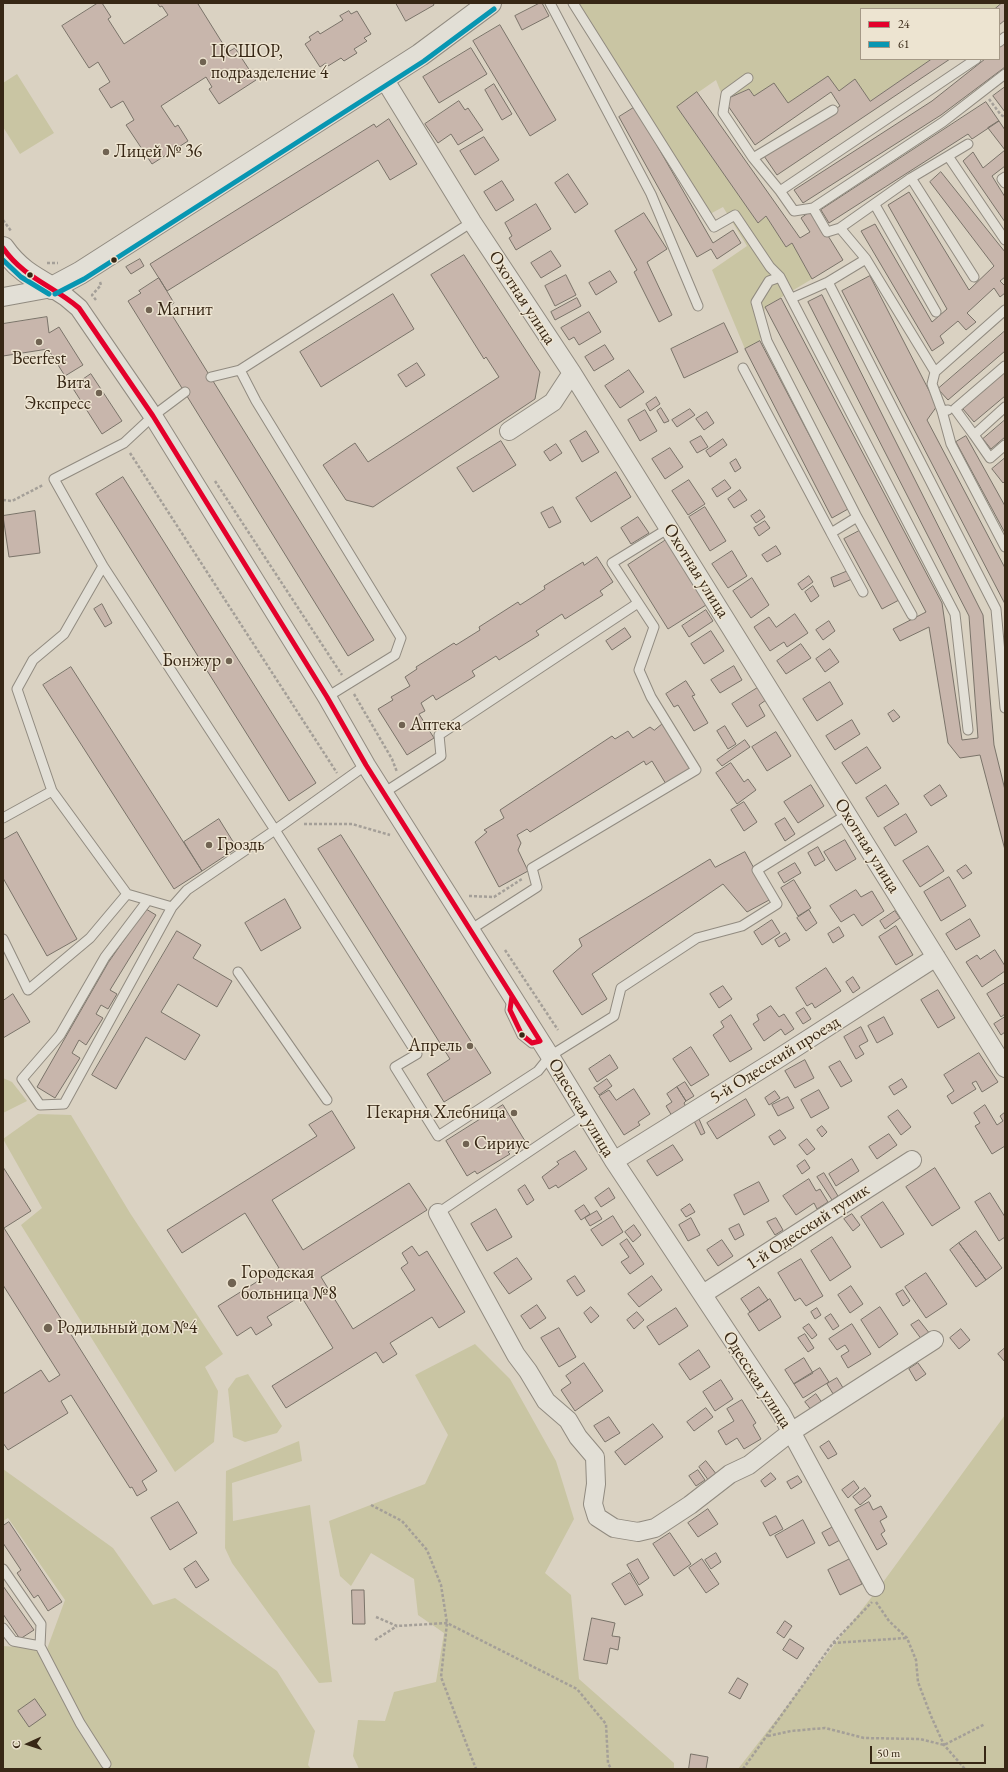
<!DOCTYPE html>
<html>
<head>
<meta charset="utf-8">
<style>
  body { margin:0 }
  #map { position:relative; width:1008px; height:1772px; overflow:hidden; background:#dad2c2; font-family:"EB Garamond",serif }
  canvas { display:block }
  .frame { position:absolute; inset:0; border:4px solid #372715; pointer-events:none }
  .legend { position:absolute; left:860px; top:8px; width:140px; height:52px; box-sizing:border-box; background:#ede4d1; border:1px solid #a49886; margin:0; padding:5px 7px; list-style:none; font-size:12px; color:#372715 }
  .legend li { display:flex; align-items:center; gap:8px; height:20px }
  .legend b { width:20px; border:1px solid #a49886 }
  .north { position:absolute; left:8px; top:1724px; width:40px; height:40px; -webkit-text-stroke:3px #ede4d1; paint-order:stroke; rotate:267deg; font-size:11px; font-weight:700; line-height:16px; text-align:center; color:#372715 }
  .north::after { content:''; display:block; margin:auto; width:14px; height:18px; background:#372715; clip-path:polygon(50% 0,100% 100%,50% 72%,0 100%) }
  .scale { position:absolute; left:870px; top:1746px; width:116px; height:18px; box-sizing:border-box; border:2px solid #372715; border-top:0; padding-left:5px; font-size:12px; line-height:14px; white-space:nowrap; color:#372715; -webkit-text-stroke:3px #ede4d1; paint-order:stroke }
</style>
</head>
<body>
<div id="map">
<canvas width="1008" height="1772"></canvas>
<div class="frame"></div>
<ul class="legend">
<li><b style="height:5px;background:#e4002b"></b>24</li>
<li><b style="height:5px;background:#0896b2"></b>61</li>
</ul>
<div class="north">С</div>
<div class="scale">50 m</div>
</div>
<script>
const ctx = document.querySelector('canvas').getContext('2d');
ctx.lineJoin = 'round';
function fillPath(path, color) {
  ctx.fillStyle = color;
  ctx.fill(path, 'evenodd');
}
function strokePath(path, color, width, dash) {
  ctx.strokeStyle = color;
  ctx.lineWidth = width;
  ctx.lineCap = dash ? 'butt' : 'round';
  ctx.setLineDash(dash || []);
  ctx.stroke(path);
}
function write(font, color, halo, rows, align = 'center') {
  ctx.font = font + ' "EB Garamond",serif';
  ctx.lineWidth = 3;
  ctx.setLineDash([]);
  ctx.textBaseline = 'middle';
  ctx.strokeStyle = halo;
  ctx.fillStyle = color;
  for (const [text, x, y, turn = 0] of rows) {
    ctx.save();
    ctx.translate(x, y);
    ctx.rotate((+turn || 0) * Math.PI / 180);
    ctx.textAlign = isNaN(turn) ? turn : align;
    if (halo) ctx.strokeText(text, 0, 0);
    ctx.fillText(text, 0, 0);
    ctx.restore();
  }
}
const green = new Path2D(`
  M579,3H1002L995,9H861V59H932L870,101L855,79L839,91L827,77L788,103L754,96L748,89L724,100L716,80L677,107L758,223L766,216L786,247L792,243L812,279L765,307L760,341L745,349L712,270L747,246L723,207L710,214L638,102Z
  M17,74L54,133L20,154L3,127V83Z
  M3,1078L12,1082L27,1101L3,1113Z
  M38,1114L71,1115L130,1213L223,1354L205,1367L218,1391L214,1442L175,1472L21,1225L42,1208L3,1139Z
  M475,1344L510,1379L556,1461L574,1519L545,1573L571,1595L579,1679L674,1763V1769H359L353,1756L358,1720L385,1721L394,1692L436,1682L444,1633L418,1615L414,1579L371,1553L351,1586L340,1576L329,1521L425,1484L448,1435L415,1375Z
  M248,1374L282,1426L277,1433L245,1442L233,1437L228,1389L236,1378Z
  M1005,1415V1769H738L881,1585Z
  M299,1441L302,1461L232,1483L233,1521L310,1505L332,1682L319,1683L232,1563L225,1548L226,1471Z
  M3,1469L113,1548L153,1605L175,1598L277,1671L315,1731L308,1765L311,1769H3V1646L47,1649L65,1600L8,1518L3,1521Z`);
const building = new Path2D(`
  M98,3H102L111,17L108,19L124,44L168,15L162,6L160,7L157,3H200L198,4L228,52L235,48L256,80L219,104L209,89L212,87L206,77L161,106L175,127L178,125L188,141L152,164L126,125L134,120L123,101L111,108L99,89L110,82L98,62L89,68L62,26Z
  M396,3H433L434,5L406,21Z
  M540,3H542L549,16L522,30L515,16Z
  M1002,3H1005V20L999,25V9H995Z
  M349,11L351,14L357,11L371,34L364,38L367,41L354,49L357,53L344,61L341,58L328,66L326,63L320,67L305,44L311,40L309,37L318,31L320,34L343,20L340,16Z
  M500,25L556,120L530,136L473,41Z
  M1005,43V67L941,115L803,203L794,190L932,101L985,59H999V48Z
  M471,48L487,74L439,103L423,77Z
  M932,59H950L777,175L764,156L840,106L831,92L755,145L724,100L749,89L754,96L774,83L788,103L828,76L839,91L855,79L870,101Z
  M494,84L512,114L502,120L485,90Z
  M1005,87V112L993,96Z
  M697,92L800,238L810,232L801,218L812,210L843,260L812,279L792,243L786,247L766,216L758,223L677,107Z
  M459,101L465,110L468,108L483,130L458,145L451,134L438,143L425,124Z
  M986,102L999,121L972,139L968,134L829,223L821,210Z
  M635,107L713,243L733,230L741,243L717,259L711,249L697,257L619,117Z
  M389,119L417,164L390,180L378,160L167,291L150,264L374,124L376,127Z
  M999,121L1005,130V166L992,176L1005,197V222L963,161L973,152L983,168L1005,150L988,128Z
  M484,137L499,160L475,175L460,151Z
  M941,172L1005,252V277L1000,281L1005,286V293L1000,297L994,288L967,313L976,322L966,330L958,321L940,336L944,343L932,351L861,231L875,224L932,322L947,309L888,205L909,192L969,290L994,266L930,182Z
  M568,174L588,204L575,213L555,183Z
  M502,181L514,200L496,211L484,192Z
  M536,204L551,229L516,250L509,238L512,236L505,223Z
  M644,213L667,249L647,262L672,315L659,322L634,272L637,270L615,231Z
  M551,251L561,266L541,278L531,263Z
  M464,255L540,372L535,399L373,507L346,500L323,465L355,443L368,462L499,377L486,357L484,359L431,275Z
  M140,259L144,266L131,274L126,267Z
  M610,271L617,282L596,295L589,283Z
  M566,275L576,295L555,306L545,286Z
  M870,276L937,406L927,420L1005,568V604L842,291Z
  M159,278L174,303L167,307L374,640L348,656L128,301L141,293L139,291Z
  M393,294L414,329L321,387L300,352Z
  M822,295L983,615L994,745L1005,790V850L980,755L960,758L948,743L929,627L900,641L893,629L926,612L765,307L781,298L942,603L962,740L978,738L969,616L808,302Z
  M577,298L581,306L555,320L551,312Z
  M589,312L601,332L579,345L574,337L569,340L561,328Z
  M47,317L49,333L59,327L83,365L65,376L48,349L3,356V324Z
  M724,323L738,352L684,378L671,349Z
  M1005,331V351L948,400L938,389Z
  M760,341L848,509L832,518L745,349Z
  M605,345L614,359L594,371L585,357Z
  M417,363L425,375L406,387L398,375Z
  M629,370L644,392L620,408L605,386Z
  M1005,372V396L974,422L963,409Z
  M91,374L122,421L102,434L72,387Z
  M656,397L660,404L650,411L646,404Z
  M661,408L669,421L664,423L657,411Z
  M690,409L695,415L677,427L672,420Z
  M645,410L657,431L640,441L628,420Z
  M707,412L714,423L704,430L696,419Z
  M1005,420V437L991,449L983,439Z
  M586,431L599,452L582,462L570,441Z
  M701,436L708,447L697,453L690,442Z
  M966,436L1005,506V533L956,442Z
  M723,439L727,445L710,457L706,451Z
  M501,441L516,465L473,492L457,468Z
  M556,444L562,453L550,461L544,452Z
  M670,448L683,467L665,479L652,459Z
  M1005,458V481L1003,483L992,469Z
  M736,459L741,468L735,472L730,463Z
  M616,472L631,497L591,522L576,498Z
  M123,477L316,783L289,801L96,494Z
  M689,480L705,504L688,515L672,491Z
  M725,480L731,488L717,497L712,489Z
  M740,490L747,500L734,508L728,499Z
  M553,507L561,522L549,528L541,513Z
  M705,507L726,541L710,551L689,517Z
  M760,510L765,517L756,523L751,516Z
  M35,511L40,553L9,557L3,516Z
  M638,517L649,533L631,544L621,528Z
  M765,521L770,528L759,536L754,528Z
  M861,530L899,600L882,609L844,539Z
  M666,540L706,605L668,629L628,565Z
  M776,546L781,554L767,562L762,555Z
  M732,551L747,576L728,588L712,564Z
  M597,557L613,582L600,591L603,595L565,619L562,614L536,631L539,635L499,660L496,656L472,671L475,676L436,700L433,695L421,703L425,711L419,714L434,738L407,755L378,709L393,700L391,697L410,686L405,677L417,669L416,667L454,643L456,645L480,630L479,627L518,602L520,605L545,589L544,586L583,562L584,565Z
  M848,571L852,579L834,587L831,578Z
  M809,576L813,582L802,590L798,584Z
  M752,578L769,605L751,618L733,591Z
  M813,586L819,596L811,602L805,592Z
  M102,604L112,623L105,627L94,609Z
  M706,610L713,621L689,637L682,626Z
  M795,614L808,633L787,647L784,642L770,651L754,627L769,617L776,627Z
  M829,621L835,631L823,640L816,630Z
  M625,628L631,637L612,650L606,641Z
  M711,631L724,651L704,664L691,644Z
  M801,644L811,658L786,674L777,661Z
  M830,649L839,662L825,672L816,659Z
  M734,666L742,680L720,693L711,680Z
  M71,667L202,871L174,889L43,685Z
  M686,681L695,695L692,696L708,723L694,731L678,705L674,707L666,694Z
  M830,682L843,704L817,721L803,699Z
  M759,687L766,700L759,705L765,716L747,727L732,704Z
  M894,710L900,717L893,722L888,714Z
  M852,720L860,734L835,750L826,736Z
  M665,722L693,769L666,784L652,761L646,765L644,761L530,832L527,829L517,835L521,843L518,850L528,871L499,887L475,842L487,832L484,830L504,818L500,810L612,736L615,739L628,731L633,738L650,727L654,730Z
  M725,726L736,744L728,749L717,731Z
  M776,732L791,756L767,771L752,747Z
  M745,740L750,747L722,766L717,760Z
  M867,747L881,768L856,784L842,763Z
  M731,763L744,782L748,779L756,790L737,804L716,773Z
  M811,785L824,806L798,823L784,802Z
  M886,785L899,804L878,817L866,798Z
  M940,785L947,796L931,806L924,796Z
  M744,802L757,822L744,831L731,810Z
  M906,814L917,832L895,846L884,828Z
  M785,818L795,834L785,841L775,824Z
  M219,819L237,848L202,871L184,842Z
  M17,832L77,939L47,956L3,878V840Z
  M341,835L491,1073L444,1102L427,1074L450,1059L318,849Z
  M845,840L856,859L836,871L824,852Z
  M928,846L944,871L920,887L903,861Z
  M818,847L825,860L815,866L808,853Z
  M745,852L771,899L747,912L723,884L592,974L607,999L582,1015L553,971L582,946L579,939L710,859L715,867Z
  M795,863L801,873L784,883L778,873Z
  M966,865L972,873L963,879L957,871Z
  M949,877L966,906L941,921L924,892Z
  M794,880L811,908L798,916L781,888Z
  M856,890L861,897L872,891L884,911L862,926L854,914L841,922L830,906Z
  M285,899L301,928L261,951L245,923Z
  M146,909L156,915L110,990L117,994L108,1009L101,1005L96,1014L103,1018L86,1045L79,1040L72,1053L80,1058L55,1098L37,1087L108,963Z
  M809,910L817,923L806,931L797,918Z
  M895,911L900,918L885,929L880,921Z
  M970,919L980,936L956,950L946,934Z
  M772,920L780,933L762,945L754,932Z
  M896,926L913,955L896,965L879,937Z
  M839,927L844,936L833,943L828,934Z
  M177,931L201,945L193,958L232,981L217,1007L178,984L161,1012L200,1035L185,1060L146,1037L116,1089L92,1075Z
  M786,933L790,940L779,947L775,940Z
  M995,950L1005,966V971L982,987L966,962L977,955L980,959Z
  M826,968L841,991L815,1008L812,1003L807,1006L796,988Z
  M853,977L860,988L853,993L846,982Z
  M1005,983V1014L1001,1017L987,994Z
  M723,986L732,999L719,1008L710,994Z
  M938,990L955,1018L938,1028L921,1000Z
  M13,994L30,1022L3,1038V1001Z
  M771,1006L779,1017L784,1014L794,1029L785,1035L781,1029L764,1041L753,1024L759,1020L757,1015Z
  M804,1008L811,1019L803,1024L796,1013Z
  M731,1015L752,1049L730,1062L713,1035L724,1027L721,1022Z
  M884,1017L893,1034L877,1043L868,1026Z
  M1005,1017V1032L1001,1035L994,1024Z
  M861,1027L868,1041L859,1046L864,1054L856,1059L844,1037Z
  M691,1047L709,1075L691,1086L673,1059Z
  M979,1053L998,1082L982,1092L976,1081L972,1083L976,1089L952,1104L947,1096L954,1091L944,1075Z
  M610,1055L618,1068L597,1082L589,1069Z
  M805,1060L814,1078L795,1088L785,1071Z
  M840,1061L852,1081L841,1087L829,1067Z
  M607,1079L612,1086L599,1095L594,1088Z
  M902,1079L907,1087L894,1095L889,1087Z
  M685,1082L694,1096L686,1101L677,1087Z
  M677,1087L686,1101L684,1103L686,1107L672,1116L666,1106L672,1102L667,1094Z
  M634,1089L650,1114L638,1122L640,1125L624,1135L599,1096L609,1090L616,1100Z
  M819,1090L829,1108L811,1118L801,1100Z
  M775,1091L780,1098L769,1105L765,1098Z
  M788,1097L794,1108L778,1116L772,1105Z
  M746,1099L755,1115L717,1139L707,1123Z
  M503,1105L525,1141L508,1152L510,1154L477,1174L475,1171L467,1176L446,1141Z
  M985,1105L997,1125L1003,1121L1000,1116L1005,1112V1146L992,1154L975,1126L980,1123L974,1113Z
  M898,1110L911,1127L901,1135L888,1117Z
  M332,1111L355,1148L272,1200L303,1250L409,1183L427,1210L321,1277L353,1329L415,1290L401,1268L408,1263L402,1253L412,1246L419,1256L427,1251L465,1312L439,1328L432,1317L390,1343L397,1354L383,1363L376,1352L286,1408L272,1386L333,1348L301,1296L267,1317L272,1325L256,1335L251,1327L237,1336L218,1306L279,1268L245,1213L182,1253L167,1230L317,1136L309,1125Z
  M699,1119L705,1133L701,1135L694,1121Z
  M822,1126L827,1132L822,1137L817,1130Z
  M780,1130L786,1138L774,1145L769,1137Z
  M889,1134L897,1145L877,1159L869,1147Z
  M807,1139L815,1149L807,1155L799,1145Z
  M673,1145L683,1160L657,1176L647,1161Z
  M575,1151L587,1169L558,1188L556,1185L549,1189L542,1177L559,1164L557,1162Z
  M852,1159L859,1171L836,1186L829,1174Z
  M805,1160L810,1168L802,1174L797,1166Z
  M3,1167L31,1211L4,1228L157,1471L142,1481L147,1490L137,1496L132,1487L130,1488L71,1395L61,1401L68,1413L8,1450L3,1443V1394L41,1370L49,1382L60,1375L3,1285Z
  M935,1168L960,1208L932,1226L906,1187Z
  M824,1173L838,1196L832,1200L817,1177Z
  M809,1179L816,1191L820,1189L828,1202L817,1209L814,1203L796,1215L783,1196Z
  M759,1182L769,1201L744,1215L734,1195Z
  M525,1185L534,1200L527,1205L518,1190Z
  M609,1188L615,1198L601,1207L595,1198Z
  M990,1193L1005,1217V1237L999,1241L975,1202Z
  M883,1202L904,1234L881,1248L861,1217Z
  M690,1204L695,1212L686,1217L681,1210Z
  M584,1205L590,1214L581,1220L575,1211Z
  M496,1209L512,1237L487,1251L471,1224Z
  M597,1211L602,1219L590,1226L585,1218Z
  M852,1214L860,1225L853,1231L844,1219Z
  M613,1216L623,1232L602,1246L591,1230Z
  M691,1218L700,1235L688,1241L679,1225Z
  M776,1218L783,1230L775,1235L767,1222Z
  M739,1224L744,1235L735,1240L729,1229Z
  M634,1225L641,1235L633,1242L625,1232Z
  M976,1231L1002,1268L986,1280L959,1243Z
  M832,1237L851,1267L830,1281L811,1251Z
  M627,1239L644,1264L630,1274L621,1262L629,1257L620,1244Z
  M722,1240L733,1256L718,1266L707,1250Z
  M959,1243L986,1280L976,1287L950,1250Z
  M517,1258L532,1279L509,1294L494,1273Z
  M801,1259L823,1296L806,1306L800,1298L795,1301L778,1273Z
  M926,1273L947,1304L926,1318L905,1287Z
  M575,1276L585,1291L577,1296L567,1281Z
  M652,1276L662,1290L639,1307L628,1294Z
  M851,1286L863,1304L850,1313L838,1295Z
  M759,1287L768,1300L750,1312L741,1299Z
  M903,1290L910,1301L903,1306L896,1294Z
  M770,1299L781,1317L759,1331L748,1314Z
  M537,1305L546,1318L530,1329L521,1316Z
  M591,1307L599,1316L591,1323L584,1313Z
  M880,1307L898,1334L879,1348L861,1320Z
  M676,1308L688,1326L659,1345L647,1327Z
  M817,1308L821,1315L815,1319L811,1312Z
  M637,1312L644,1320L634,1329L627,1320Z
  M831,1314L839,1326L833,1330L825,1318Z
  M919,1320L930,1334L922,1340L911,1325Z
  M809,1324L817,1335L812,1339L803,1328Z
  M852,1324L871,1354L848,1368L841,1356L849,1351L845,1345L837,1350L829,1339Z
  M559,1328L576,1357L559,1367L541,1338Z
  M961,1329L970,1340L959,1349L950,1338Z
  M805,1334L814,1348L808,1352L798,1338Z
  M1005,1348V1362L998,1354Z
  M699,1350L710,1367L690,1380L679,1364Z
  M804,1358L813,1373L794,1384L785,1370Z
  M584,1363L603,1391L575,1411L561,1390L571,1383L566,1376Z
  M918,1363L926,1374L916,1381L909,1369Z
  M820,1368L829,1382L803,1398L794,1384Z
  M837,1378L845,1391L835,1397L827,1384Z
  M721,1380L733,1399L715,1411L703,1392Z
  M816,1394L823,1404L812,1411L805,1402Z
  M742,1400L756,1423L753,1425L761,1439L744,1449L737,1438L726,1445L718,1431L734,1421L727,1409Z
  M706,1408L713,1417L694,1431L687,1422Z
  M609,1417L620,1433L605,1442L594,1426Z
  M653,1424L663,1437L625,1465L615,1452Z
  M829,1441L837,1454L828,1459L820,1447Z
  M706,1461L717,1475L709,1481L699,1467Z
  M698,1470L705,1480L696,1486L689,1476Z
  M771,1473L776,1479L765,1487L761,1481Z
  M798,1476L802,1482L791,1489L787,1482Z
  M854,1481L859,1488L848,1498L842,1490Z
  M865,1488L871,1496L860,1505L853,1497Z
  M178,1502L197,1533L170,1550L151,1518Z
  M869,1502L873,1510L881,1506L887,1517L880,1521L885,1531L881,1534L887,1544L877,1550L855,1510Z
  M708,1509L718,1524L698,1537L688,1523Z
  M776,1516L783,1529L770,1536L763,1523Z
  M803,1520L815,1543L787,1558L775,1536Z
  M9,1522L62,1602L48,1611L38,1595L34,1598L17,1573L21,1570L3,1543V1526Z
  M833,1527L840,1540L829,1546L822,1533Z
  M670,1533L691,1564L674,1576L653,1544Z
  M716,1553L721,1562L711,1569L705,1560Z
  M638,1559L649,1578L639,1585L627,1565Z
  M702,1559L719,1584L706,1593L689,1568Z
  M850,1559L862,1584L840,1595L828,1570Z
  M196,1561L209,1580L196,1588L184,1569Z
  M630,1573L643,1595L625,1605L612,1584Z
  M3,1586L34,1630L20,1639L3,1614Z
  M352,1590H364L365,1624H353Z
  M592,1618L615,1623L612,1636L620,1637L618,1650L610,1648L607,1664L584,1660Z
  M785,1621L792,1626L784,1638L777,1633Z
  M790,1639L804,1648L797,1659L783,1650Z
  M738,1678L748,1684L740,1699L729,1693Z
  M35,1699L46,1715L29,1727L18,1711Z
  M691,1754L708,1757L706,1769H689Z`);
const path = new Path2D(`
  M989,99L1001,115L1005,117
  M3,220L11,231
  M47,263H58
  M96,300L92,295L101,285L100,282
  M130,453L337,773
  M215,481L342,675
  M3,500L12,501L43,485
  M354,694L392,759L397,772
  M304,824H352L390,835
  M469,896L494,897L522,879
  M505,950L558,1030
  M371,1505L402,1521L427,1550L441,1585L447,1623L441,1677L476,1769
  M876,1602L889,1621L907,1638L916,1660L918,1682L931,1716L944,1745L965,1769
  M376,1617L397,1626L447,1623L577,1689L606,1724L608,1763L611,1769
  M375,1640L397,1626
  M833,1643L906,1638
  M768,1736L791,1731L825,1728L864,1738L920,1739L944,1745L985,1724
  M743,1769L833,1643L872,1602`);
const service = new Path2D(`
  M550,3L651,194L698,306
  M573,3L714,227L735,215L770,267L780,277L955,614L968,730
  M999,42L1005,37
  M748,78L726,94L723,113L753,158L780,191L976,59
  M948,156L968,144
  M753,158L833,110
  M1005,177L1002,179L1005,183
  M911,178L974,277
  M780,191L794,211L813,208L943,122L1005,74
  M875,205L936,312
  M813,208L827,232L840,228
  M1005,240L948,156L911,178L840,228L866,259L935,372L1005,310
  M780,277L769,281L756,302L767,341L857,517L912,615
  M828,282L996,609L1005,708
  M792,298L828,282L866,259
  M743,368L831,533
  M240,370L256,401L401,638L395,655L327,697
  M935,372L932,384L942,411L948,410
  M211,377L240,370L472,222
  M185,392L153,416L124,443L54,479L103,566L275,830L366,765
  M1005,407L974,435L990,458L1005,445
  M942,411L951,444L1005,547
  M974,435L955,409L1005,366
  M857,517L831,533L863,592
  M103,566L64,634L33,660L17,689L52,791L127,894L172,907L187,890L275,830L417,1054L395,1067L438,1136L538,1071L550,1056L614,1016L621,988L697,938L742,926L777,904L757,870L848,814
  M385,792L441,756L439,735L638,603
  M3,818L52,791
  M148,900L105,957L60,1035L22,1079L40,1105L64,1104L172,907
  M470,930L537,887L532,868L696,770L651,697L639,670L654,627L612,563L669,528
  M3,939L28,990L90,938L127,894
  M238,972L327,1100
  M512,999L510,1010L522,1035L532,1043L540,1041
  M438,1213L585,1114
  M3,1569L41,1624L40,1646L80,1723L106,1764
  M3,1628L13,1641L40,1646`);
const minor = new Path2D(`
  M383,77L472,222L572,373L1005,1068
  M3,297L52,288L66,297L79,308L153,416L327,697L366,765L550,1056L614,1161L781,1413L875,1587
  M509,431L553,402L572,373
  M614,1161L776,1060L936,957
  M438,1213L516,1355L528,1371L546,1401L568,1420L578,1437L595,1457L596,1484L593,1504L597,1517L614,1528L638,1532L655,1528L690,1505L730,1474L749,1465L791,1432L934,1340
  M703,1294L912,1160`);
const tertiary = new Path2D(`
  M3,248C17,268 31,276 52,288L80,273L420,55L490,3`);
const bus1 = new Path2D(`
  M3,248C24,278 52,285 79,308L153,416L327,697L366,765L512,996
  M512,996L540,1041L532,1043L522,1035L510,1010Z`);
const bus2 = new Path2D(`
  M3,260L21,277L49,294
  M55,294L84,279L424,61L494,9`);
const markers = [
  [203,62,4,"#706352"],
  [106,152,4,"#706352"],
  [114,260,3.5,"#372715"],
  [30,275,3.5,"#372715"],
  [149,310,4,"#706352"],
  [39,342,4,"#706352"],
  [99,393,4,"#706352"],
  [229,661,4,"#706352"],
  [402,725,4,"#706352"],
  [209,845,4,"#706352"],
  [522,1035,3.5,"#372715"],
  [470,1046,4,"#706352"],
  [514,1113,4,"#706352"],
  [466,1144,4,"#706352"],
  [232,1283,5,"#706352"],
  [48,1328,5,"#706352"]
];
const poiNames = [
  ["ЦСШОР,",211,52],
  ["подразделение 4",211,73],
  ["Лицей № 36",114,152],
  ["Магнит",157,310],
  ["Beerfest",39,359,"center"],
  ["Вита",91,383,"right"],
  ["Экспресс",91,404,"right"],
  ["Бонжур",221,661,"right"],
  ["Аптека",410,725],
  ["Гроздь",217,845],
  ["Апрель",462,1046,"right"],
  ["Пекарня Хлебница",506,1113,"right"],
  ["Сириус",474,1144],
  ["Городская",241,1273],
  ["больница №8",241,1294],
  ["Родильный дом №4",57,1328]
];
const streetNames = [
  ["Охотная улица",522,298,57],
  ["Охотная улица",696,571,58],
  ["Охотная улица",867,846,58],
  ["5-й Одесский проезд",775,1060,-32],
  ["Одесская улица",581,1108,59],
  ["1-й Одесский тупик",808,1227,-33],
  ["Одесская улица",757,1380,57]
];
fillPath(green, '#c9c5a3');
fillPath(building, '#c8b6ac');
strokePath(building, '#7a7369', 1);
strokePath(service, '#918b80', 11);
strokePath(minor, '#918b80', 20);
strokePath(tertiary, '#918b80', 24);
strokePath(path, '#a49f98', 2.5, [3, 2]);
strokePath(service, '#e2dfd6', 9);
strokePath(minor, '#e2dfd6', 18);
strokePath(tertiary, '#e2dfd6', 22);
strokePath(bus1, '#e4002b', 5);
strokePath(bus2, '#0896b2', 5);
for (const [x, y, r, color] of markers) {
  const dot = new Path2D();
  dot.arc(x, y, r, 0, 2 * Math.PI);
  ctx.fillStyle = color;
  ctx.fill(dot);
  strokePath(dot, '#ede4d1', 1.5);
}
write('18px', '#372715', '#ede4d1', poiNames, 'left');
write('18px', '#372715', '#ede4d1', streetNames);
</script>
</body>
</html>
